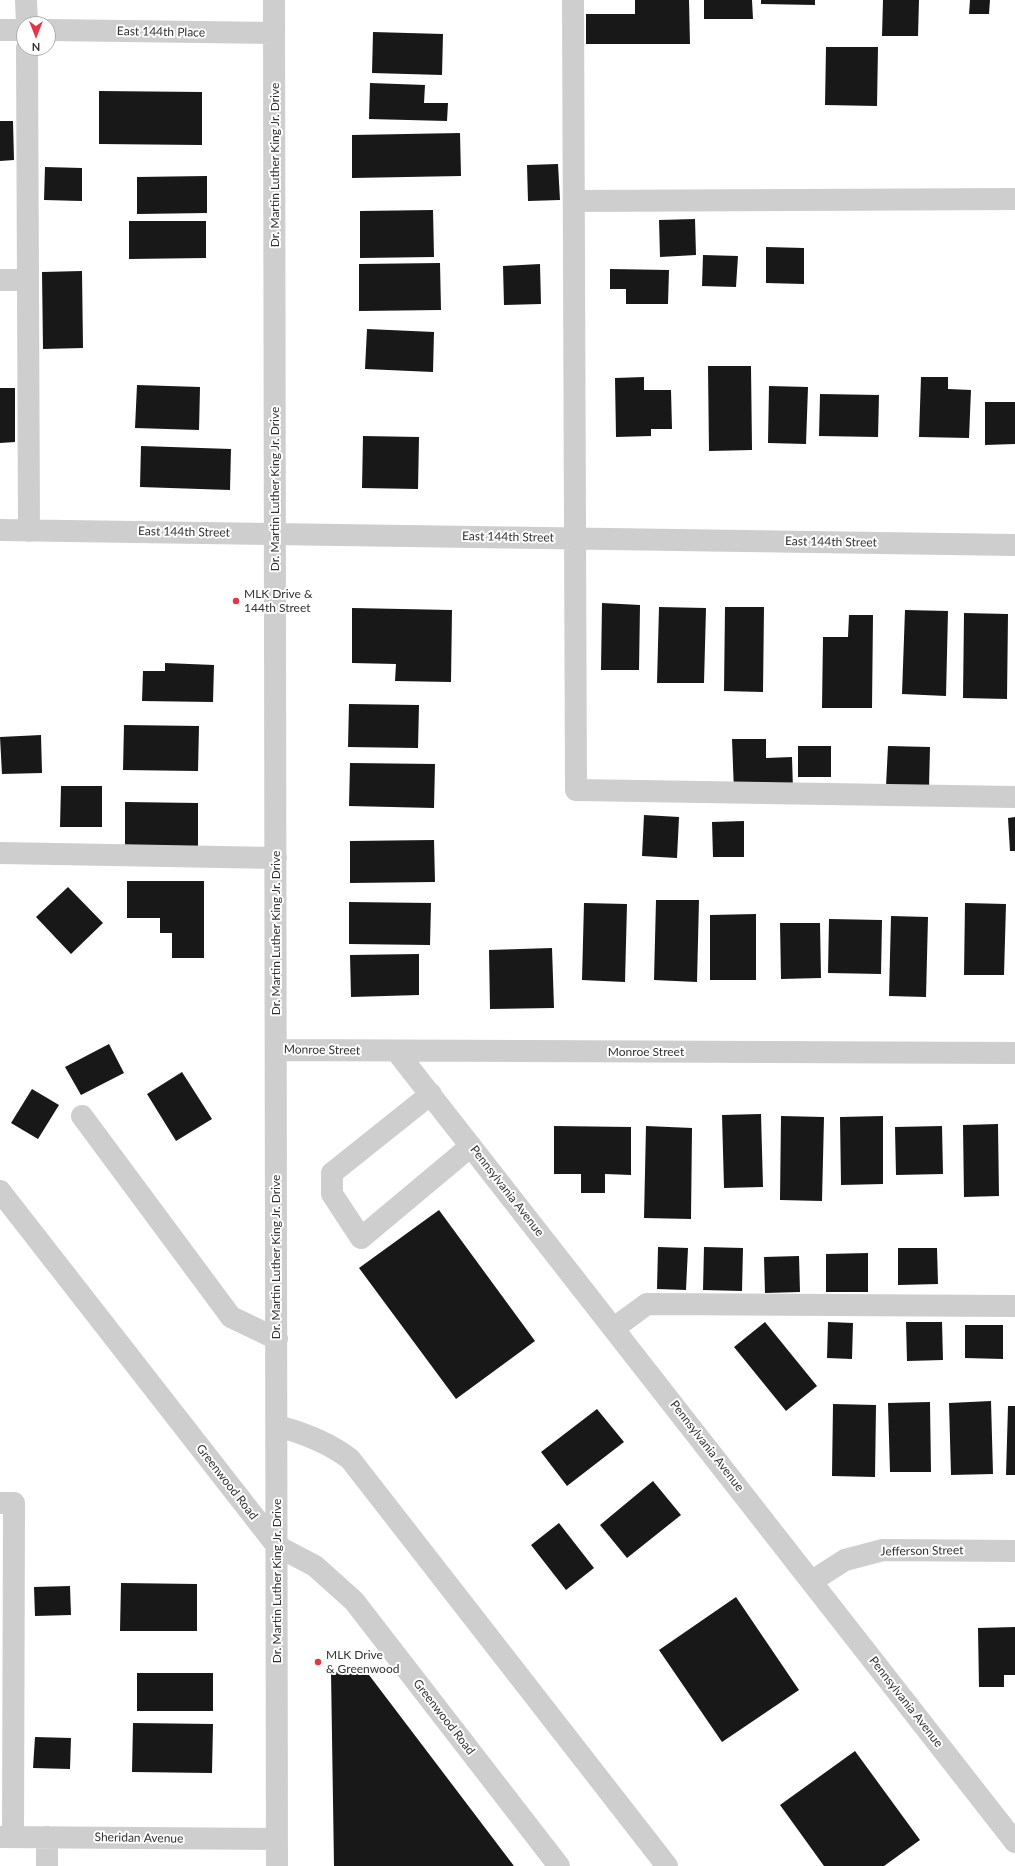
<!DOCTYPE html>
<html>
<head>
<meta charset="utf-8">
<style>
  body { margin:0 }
  #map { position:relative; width:1015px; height:1866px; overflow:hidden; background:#fff; font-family:Lato,sans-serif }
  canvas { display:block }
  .north { position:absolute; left:16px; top:16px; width:40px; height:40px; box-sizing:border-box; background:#fff; border:1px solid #adadad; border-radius:50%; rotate:180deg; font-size:11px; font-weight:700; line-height:16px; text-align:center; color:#313131 }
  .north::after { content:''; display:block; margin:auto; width:14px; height:18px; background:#e43647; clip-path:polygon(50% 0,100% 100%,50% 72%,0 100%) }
</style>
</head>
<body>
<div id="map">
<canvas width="1015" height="1866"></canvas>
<div class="north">N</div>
</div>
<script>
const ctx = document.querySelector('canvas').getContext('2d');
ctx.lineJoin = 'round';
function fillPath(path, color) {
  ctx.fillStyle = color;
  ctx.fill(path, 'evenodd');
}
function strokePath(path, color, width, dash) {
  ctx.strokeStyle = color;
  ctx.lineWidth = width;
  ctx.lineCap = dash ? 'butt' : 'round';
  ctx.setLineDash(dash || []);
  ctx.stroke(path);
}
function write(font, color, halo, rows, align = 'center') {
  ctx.font = font + ' Lato,sans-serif';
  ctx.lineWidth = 4;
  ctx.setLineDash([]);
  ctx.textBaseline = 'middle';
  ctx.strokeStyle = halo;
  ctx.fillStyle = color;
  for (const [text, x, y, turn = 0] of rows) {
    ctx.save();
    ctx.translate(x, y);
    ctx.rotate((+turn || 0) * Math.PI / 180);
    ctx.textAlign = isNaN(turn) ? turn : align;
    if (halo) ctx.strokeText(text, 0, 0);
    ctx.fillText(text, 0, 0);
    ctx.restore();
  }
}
const building = new Path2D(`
  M635,0H689L690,44H586V14H635Z
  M704,0H752L753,19H704Z
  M761,0H815V5L761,4Z
  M883,0H919L918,36H882Z
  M970,0H990L989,14H969Z
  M373,32L443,34L442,75L372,73Z
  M826,47H878L877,106L825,105Z
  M370,83L425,85L424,103H448L447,121L369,119Z
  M99,91L202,92V145L99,144Z
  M0,121H13L14,160L0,161Z
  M460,133L461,176L352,178V135Z
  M558,164L560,200L528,201L527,165Z
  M45,167L82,168V201L44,200Z
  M207,176V213L137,214V177Z
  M433,210L434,257L360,258V211Z
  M695,219L696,255L660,257L659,220Z
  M129,221H206V258L129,259Z
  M766,247L804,248V284L766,283Z
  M703,255L738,256L736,287L702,286Z
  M440,263L441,310L359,311V264Z
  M540,264L541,304L504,305L503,266Z
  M610,269L669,270L668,304H626V289H610Z
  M82,271L83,348L43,349L42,272Z
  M367,329L434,332L433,372L365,369Z
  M708,366H751L752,450L709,451Z
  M644,377V390H671L672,429H651V436L616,437L615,378Z
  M921,377H948V389L971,390L969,438L919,437Z
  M137,385L200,387L199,430L135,428Z
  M769,386L808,387L806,444L768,443Z
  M0,388H15V442L0,443Z
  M820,394L879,395L878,437L819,436Z
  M985,402H1015V444L985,445Z
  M363,436L419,437L418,489L362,488Z
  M141,446L231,449L230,490L140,487Z
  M602,603L640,605L639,670H601Z
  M659,607L706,608L704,683H657Z
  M725,607H764L763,692L724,691Z
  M352,608L452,610L451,682L395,681L396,664L352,663Z
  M905,610L948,611L946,696L902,694Z
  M964,613L1008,614L1007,699L963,698Z
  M849,615H873L872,708H822L823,637H848Z
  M165,663L214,665L213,702L142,701L143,671H165Z
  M349,704L419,705L418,748L348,747Z
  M124,725L199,726L198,771L123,770Z
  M41,735L42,773L2,774L0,737Z
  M732,739H766V758L792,757L793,790L734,792Z
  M798,746H831V777H798Z
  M888,746L930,747L929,787L886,786Z
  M350,763L435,764L434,808L349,806Z
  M61,786H102V827H60Z
  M125,802L198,803V848L125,847Z
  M644,815L679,817L677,858L642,856Z
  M1015,817V851H1010L1008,818Z
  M744,821V857H713L712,822Z
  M434,840L435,882L350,883V841Z
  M127,881H204V958H172V933H160V918H127Z
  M68,887L103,923L71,954L36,917Z
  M656,900H699L697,982L654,980Z
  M349,902L431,903L430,945L349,944Z
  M584,903L627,904L625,982L582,980Z
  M965,903L1006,904L1004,975H964Z
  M756,914V980H710V915Z
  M891,916L928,917L926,997L889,996Z
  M829,919L882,920L881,974L828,973Z
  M780,923H820L821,978L781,979Z
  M552,948L554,1008L490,1009L489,950Z
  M419,954V995L351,997L350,955Z
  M109,1044L124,1073L81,1095L65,1067Z
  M182,1072L212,1119L176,1141L147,1094Z
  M32,1089L59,1105L38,1139L11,1123Z
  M761,1114L763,1187L724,1188L722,1115Z
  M781,1116L824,1117L822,1201L780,1200Z
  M883,1116V1184L841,1185L840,1117Z
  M998,1124L999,1196L964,1197L963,1125Z
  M554,1126L631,1127V1175L605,1174V1193H581V1174H554Z
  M646,1126L692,1128L691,1219L644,1218Z
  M942,1126L943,1174L896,1175L895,1127Z
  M439,1210L535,1341L456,1399L359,1268Z
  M658,1247L688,1248L686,1290L657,1289Z
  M704,1247L743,1248L742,1291L703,1290Z
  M898,1248H937L938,1284L898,1285Z
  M868,1253V1292H826V1254Z
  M799,1256L800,1292L765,1293L764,1257Z
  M765,1322L817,1386L786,1411L734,1347Z
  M828,1322L853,1323L852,1359L827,1358Z
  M906,1322H942L943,1360L907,1361Z
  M965,1325H1003V1359L965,1358Z
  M991,1401L993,1474L951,1475L949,1403Z
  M930,1402L931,1472H890L888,1403Z
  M833,1404L876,1405L875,1477L832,1476Z
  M1008,1406H1015V1475H1006Z
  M597,1409L624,1442L567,1486L541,1452Z
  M653,1481L681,1515L627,1558L600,1525Z
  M559,1523L594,1568L566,1590L531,1545Z
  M121,1583L197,1584V1631H120Z
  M70,1586L71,1615L35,1616L34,1587Z
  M736,1597L799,1690L722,1742L659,1650Z
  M1015,1627V1675H1004V1687H979L978,1628Z
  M366,1671L514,1866H334L331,1672Z
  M137,1673H213V1711H137Z
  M133,1723L213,1724L212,1773L132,1772Z
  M35,1737L71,1738L70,1769L33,1768Z
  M855,1751L920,1840L884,1866H824L780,1805Z`);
const minor = new Path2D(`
  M26,0L27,24
  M274,0L277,1866
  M573,0L576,790L1015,797
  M0,30H24
  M48,30L274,33
  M27,48L29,531
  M574,201L1015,199
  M0,280H28
  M0,530L1015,545
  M0,853L276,858
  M276,1050L1015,1053
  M397,1052L1015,1842
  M431,1094L332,1173V1194L361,1238L471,1146
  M82,1116L231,1317L277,1339
  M0,1191L277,1546L315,1566L354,1601L559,1866
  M614,1328L647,1304L1015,1306
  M277,1426C304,1433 328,1442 350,1459L667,1866
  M0,1503H14L13,1837
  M812,1581L845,1560L883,1550L1015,1551
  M0,1837L277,1839
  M47,1866V1837`);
const markers = [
  [236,601,4,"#e43647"],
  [318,1662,4,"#e43647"]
];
const streetNames = [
  ["East 144th Place",161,32,1],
  ["Dr. Martin Luther King Jr. Drive",275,165,-90],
  ["Dr. Martin Luther King Jr. Drive",275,489,-90],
  ["East 144th Street",184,532,1],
  ["East 144th Street",508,537,1],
  ["East 144th Street",831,542,1],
  ["Dr. Martin Luther King Jr. Drive",276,933,-90],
  ["Monroe Street",322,1050,1],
  ["Monroe Street",646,1052],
  ["Pennsylvania Avenue",507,1191,52],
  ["Dr. Martin Luther King Jr. Drive",276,1257,-90],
  ["Pennsylvania Avenue",707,1446,52],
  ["Greenwood Road",227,1482,52],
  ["Jefferson Street",922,1551,-1],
  ["Dr. Martin Luther King Jr. Drive",277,1581,-90],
  ["Pennsylvania Avenue",906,1702,52],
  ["Greenwood Road",444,1717,52],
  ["Sheridan Avenue",139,1838,1]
];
const poiNames = [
  ["MLK Drive &",244,594],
  ["144th Street",244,608],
  ["MLK Drive",326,1655],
  ["& Greenwood",326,1669]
];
fillPath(building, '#181818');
strokePath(minor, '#cecece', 22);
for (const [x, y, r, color] of markers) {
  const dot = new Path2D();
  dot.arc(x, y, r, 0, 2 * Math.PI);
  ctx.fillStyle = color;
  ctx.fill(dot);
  strokePath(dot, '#fff', 1.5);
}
write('12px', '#313131', '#fff', streetNames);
write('12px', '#313131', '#fff', poiNames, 'left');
</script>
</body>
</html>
